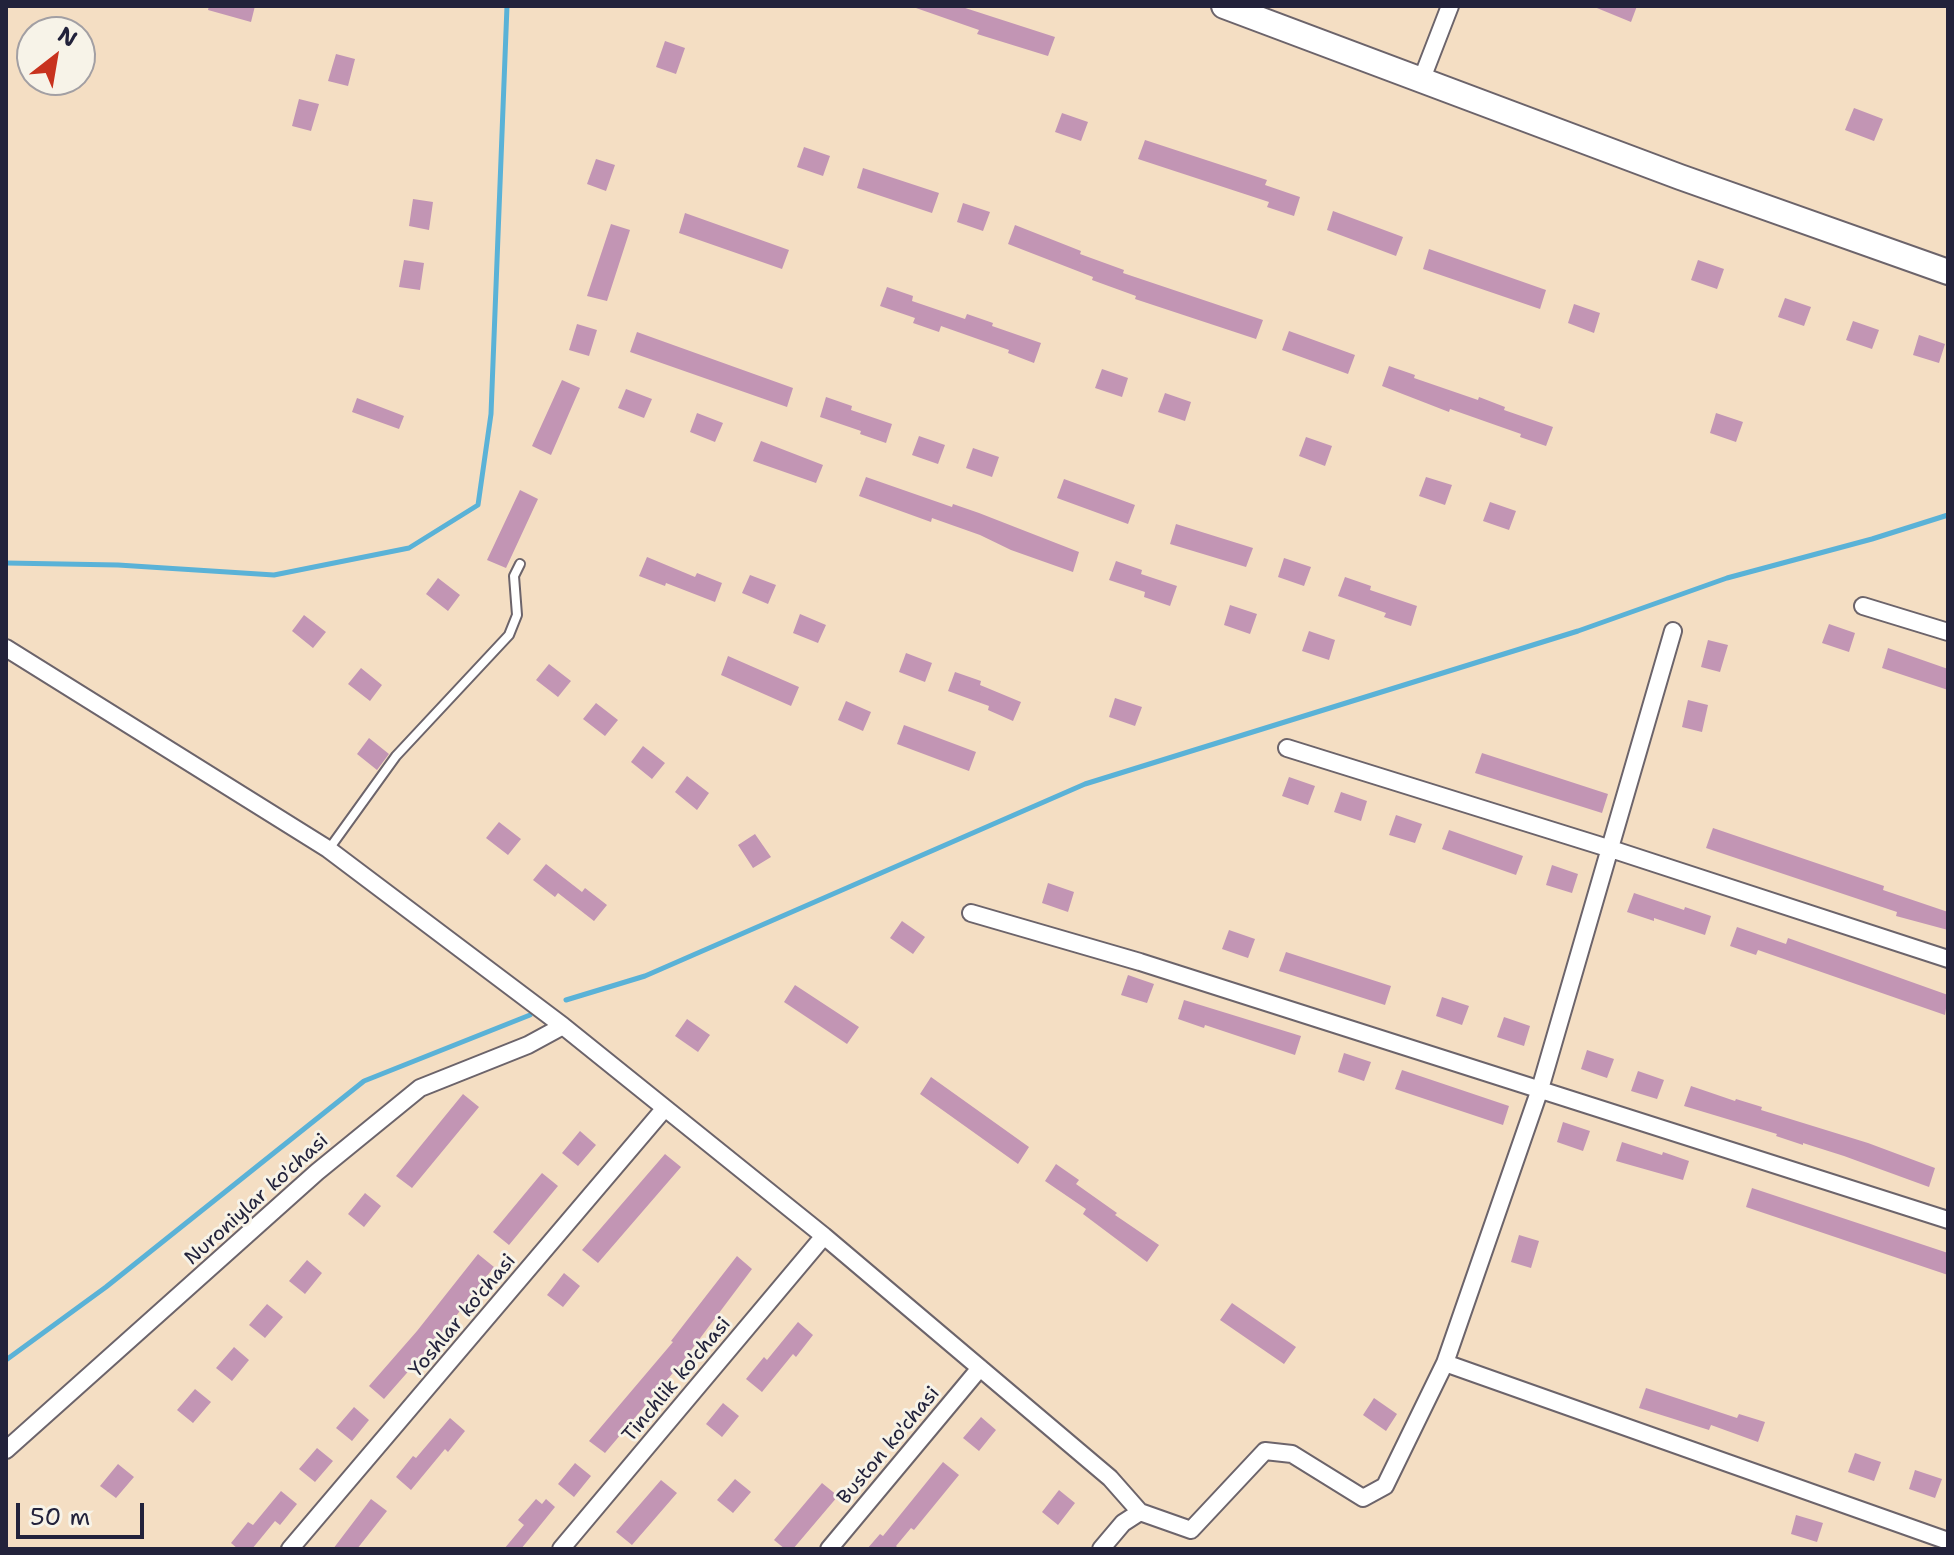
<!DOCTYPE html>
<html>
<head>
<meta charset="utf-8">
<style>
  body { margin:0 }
  #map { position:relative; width:1954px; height:1555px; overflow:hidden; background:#f4dec3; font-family:"Shantell Sans",sans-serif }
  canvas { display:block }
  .frame { position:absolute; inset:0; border:8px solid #22223b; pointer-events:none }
  .north { position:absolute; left:16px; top:16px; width:80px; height:80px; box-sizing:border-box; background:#f7f3e8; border:2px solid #a29fa3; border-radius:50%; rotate:31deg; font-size:22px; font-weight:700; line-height:32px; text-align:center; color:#22223b }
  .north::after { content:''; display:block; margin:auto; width:28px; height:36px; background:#c8321e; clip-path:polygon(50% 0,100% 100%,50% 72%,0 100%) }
  .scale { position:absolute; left:16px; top:1503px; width:128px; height:36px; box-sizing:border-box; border:4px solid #22223b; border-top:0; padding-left:10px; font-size:24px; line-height:28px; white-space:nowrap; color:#22223b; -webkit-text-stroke:6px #f7f3e8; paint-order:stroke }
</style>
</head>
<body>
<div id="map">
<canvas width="1954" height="1555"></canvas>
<div class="frame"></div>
<div class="north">N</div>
<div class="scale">50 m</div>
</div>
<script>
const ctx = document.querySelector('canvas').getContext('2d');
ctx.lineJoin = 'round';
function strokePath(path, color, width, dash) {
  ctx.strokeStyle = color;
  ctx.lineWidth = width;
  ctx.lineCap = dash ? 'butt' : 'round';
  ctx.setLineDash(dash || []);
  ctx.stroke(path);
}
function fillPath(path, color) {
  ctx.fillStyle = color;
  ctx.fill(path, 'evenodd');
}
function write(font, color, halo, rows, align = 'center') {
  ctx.font = font + ' "Shantell Sans",sans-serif';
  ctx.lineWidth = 6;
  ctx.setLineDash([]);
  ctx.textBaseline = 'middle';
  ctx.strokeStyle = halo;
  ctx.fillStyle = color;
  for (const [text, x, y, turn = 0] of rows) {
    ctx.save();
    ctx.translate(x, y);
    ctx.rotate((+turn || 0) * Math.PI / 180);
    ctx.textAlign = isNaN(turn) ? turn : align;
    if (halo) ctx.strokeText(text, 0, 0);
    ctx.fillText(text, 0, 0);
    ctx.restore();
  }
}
const stream = new Path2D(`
  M6,563L118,565L274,575L409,548L478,505L491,414L507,6
  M566,1000L645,976L1085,784L1578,631L1727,578L1872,539L1948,515
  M6,1360L106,1287L364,1081L530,1015`);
const building = new Path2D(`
  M209,6H255L251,22L208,10Z
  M917,6H959L1055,37L1048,56L977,34L979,30L916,8Z
  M1592,6H1637L1631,22Z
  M665,41L685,48L676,74L656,67Z
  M336,54L355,59L348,86L328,81Z
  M299,99L319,104L311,131L292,126Z
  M1854,108L1883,119L1874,141L1845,130Z
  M1062,113L1088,122L1081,141L1055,132Z
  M1145,140L1267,180L1265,185L1300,197L1294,216L1267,207L1269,202L1138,159Z
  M804,147L830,156L823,176L797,167Z
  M596,159L615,165L606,191L587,184Z
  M863,168L939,193L932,213L857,188Z
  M413,199L433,202L429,230L409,226Z
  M963,203L990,212L983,231L957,222Z
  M1333,211L1403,237L1396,256L1327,230Z
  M685,213L789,250L782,269L679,233Z
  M611,224L630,230L607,301L587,296Z
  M1015,225L1081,251L1080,254L1124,270L1123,273L1263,320L1256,339L1135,299L1136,296L1092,280L1093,277L1008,244Z
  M1429,249L1546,290L1540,309L1423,269Z
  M404,260L424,263L420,290L399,287Z
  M1698,260L1724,269L1717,289L1691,280Z
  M887,287L913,296L912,301L965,319L967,314L993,323L992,326L1041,343L1034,363L1008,353L1009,350L941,326L939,332L913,323L915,318L880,306Z
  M1785,298L1811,307L1804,326L1778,317Z
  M1574,304L1600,313L1594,333L1568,323Z
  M1853,321L1879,330L1872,349L1846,340Z
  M577,324L597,330L589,356L569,350Z
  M1289,331L1355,355L1348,374L1282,350Z
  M637,332L793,388L787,407L630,352Z
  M1919,335L1945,344L1939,363L1913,355Z
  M1389,366L1415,375L1414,378L1478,400L1479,397L1505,407L1504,410L1553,427L1546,446L1520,437L1521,434L1450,409L1449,412L1382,386Z
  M1102,369L1128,378L1122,397L1095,388Z
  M562,380L580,388L551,455L532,446Z
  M626,389L652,399L644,418L618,408Z
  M1165,393L1191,402L1185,421L1158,412Z
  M826,397L852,406L851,410L892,424L886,443L860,434L861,431L820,417Z
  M357,398L404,416L399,429L352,412Z
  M697,413L723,423L715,442L690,432Z
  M1716,413L1743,422L1736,442L1710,433Z
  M919,436L945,445L938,464L912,455Z
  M1306,437L1332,446L1325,466L1299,456Z
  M761,441L823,465L816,483L753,461Z
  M973,448L999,457L992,477L966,468Z
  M866,477L952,507L953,504L979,513L1079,552L1073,572L1011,550L980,535L932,518L931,522L859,496Z
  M1426,477L1452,485L1445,505L1419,496Z
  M1064,479L1135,505L1128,524L1057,498Z
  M520,490L538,499L506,568L487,560Z
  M1490,502L1516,511L1509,530L1483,521Z
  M1176,524L1253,548L1246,567L1170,544Z
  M647,557L695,577L697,573L722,583L715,602L666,583L665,586L639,576Z
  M1284,558L1311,567L1304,586L1278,577Z
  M1116,561L1142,570L1141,574L1177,586L1170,606L1144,597L1145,592L1109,580Z
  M750,575L776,585L768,604L742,593Z
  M1345,577L1371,586L1370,590L1417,606L1411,626L1384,617L1386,613L1338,596Z
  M438,578L460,595L448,611L426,594Z
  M1230,605L1257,614L1250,634L1224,625Z
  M800,614L826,625L818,643L793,633Z
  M304,615L326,632L313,648L292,631Z
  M1829,624L1855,633L1849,652L1822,643Z
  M1309,631L1335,640L1329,660L1302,651Z
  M1708,640L1728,645L1720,672L1701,667Z
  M1888,648L1948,669V690L1882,668Z
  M906,653L932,663L925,682L899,672Z
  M728,656L799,687L791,706L721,675Z
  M549,664L571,681L558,697L536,680Z
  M361,668L382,685L370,701L348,684Z
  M955,672L981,681L980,685L1021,702L1013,721L988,710L989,706L948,691Z
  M1115,698L1142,707L1135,726L1109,717Z
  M1688,700L1708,705L1702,732L1682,727Z
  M846,701L871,712L863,731L838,720Z
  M596,703L618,720L605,736L583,719Z
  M904,725L976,752L969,771L897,744Z
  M369,738L389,754L377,770L357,754Z
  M643,746L665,763L652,779L631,762Z
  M1482,753L1608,794L1602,813L1475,773Z
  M687,776L709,793L697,810L675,792Z
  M1289,777L1315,786L1308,805L1282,796Z
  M1341,792L1367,801L1361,821L1334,812Z
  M1396,815L1422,824L1415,843L1389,835Z
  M499,822L521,839L508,855L486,838Z
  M1713,828L1884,886L1883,890L1948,912V930L1896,916L1897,912L1706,848Z
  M1449,830L1523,856L1516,875L1442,849Z
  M755,834L771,857L753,868L738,845Z
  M546,864L582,892L585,888L607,905L594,921L558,893L555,897L533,880Z
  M1552,865L1578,874L1572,893L1546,885Z
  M1048,883L1074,892L1068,912L1042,903Z
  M1634,893L1684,910L1685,907L1711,916L1705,935L1654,918V921L1627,912Z
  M902,921L925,937L913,954L890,938Z
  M1737,927L1786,944L1788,938L1948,995L1945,1015L1758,950L1756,955L1730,946Z
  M1229,930L1255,939L1248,958L1222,949Z
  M1286,952L1391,986L1385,1005L1279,971Z
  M1128,975L1154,984L1147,1003L1121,995Z
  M795,985L859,1027L847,1044L784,1002Z
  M1442,997L1469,1006L1462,1025L1436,1016Z
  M1184,1000L1301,1036L1295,1055L1205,1025L1204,1028L1178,1019Z
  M1504,1017L1530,1026L1524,1046L1497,1037Z
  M687,1019L710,1035L698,1052L675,1036Z
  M1587,1050L1614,1059L1607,1078L1581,1069Z
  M1344,1053L1371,1062L1364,1081L1338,1072Z
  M1402,1070L1509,1106L1503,1125L1395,1089Z
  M1638,1071L1664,1080L1657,1099L1631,1091Z
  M931,1077L1029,1147L1018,1164L920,1094Z
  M1691,1086L1735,1101L1736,1099L1762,1107L1761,1110L1868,1143L1935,1168L1929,1187L1844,1156L1803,1143V1145L1776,1136L1777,1134L1684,1106Z
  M463,1094L479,1107L412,1188L396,1176Z
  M1563,1122L1590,1131L1583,1151L1557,1142Z
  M580,1131L596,1145L578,1166L562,1153Z
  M1622,1142L1662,1155L1663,1152L1689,1161L1683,1180L1616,1161Z
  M665,1154L681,1167L598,1263L582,1250Z
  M1056,1164L1079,1180L1076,1184L1117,1213L1115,1215L1159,1245L1147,1262L1083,1214L1086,1209L1045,1181Z
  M542,1173L558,1186L509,1245L493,1232Z
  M1752,1188L1948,1253V1275L1746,1207Z
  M365,1193L381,1206L364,1227L348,1214Z
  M1519,1235L1539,1241L1531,1268L1511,1262Z
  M478,1254L494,1267L449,1325L384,1399L369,1386L417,1331Z
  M737,1256L752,1269L683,1361L605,1453L589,1441L673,1342L671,1341Z
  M307,1260L322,1273L305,1294L289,1281Z
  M564,1273L580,1286L563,1307L547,1295Z
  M1232,1303L1296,1347L1284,1364L1220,1320Z
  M267,1304L283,1317L265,1338L249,1325Z
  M798,1322L813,1335L796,1357L793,1354L762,1392L746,1379L764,1357L767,1360Z
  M234,1347L249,1360L232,1381L216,1368Z
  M1646,1388L1737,1418L1739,1414L1765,1422L1758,1442L1711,1425L1709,1430L1639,1408Z
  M195,1389L211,1402L193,1423L177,1410Z
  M1374,1398L1397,1414L1386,1431L1363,1415Z
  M723,1403L739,1416L722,1437L706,1424Z
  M354,1407L369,1420L352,1441L336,1428Z
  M981,1417L996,1430L979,1451L963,1438Z
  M450,1418L465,1431L448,1452L445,1449L411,1490L396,1477L413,1456L416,1458Z
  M317,1448L333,1461L315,1482L299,1469Z
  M1855,1453L1881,1462L1874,1481L1848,1472Z
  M943,1462L959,1475L914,1530L911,1528L896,1546L899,1549H867L880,1534L883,1536Z
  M575,1463L591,1476L574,1497L558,1484Z
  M118,1464L134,1477L116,1498L100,1486Z
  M1915,1470L1942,1479L1935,1498L1909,1489Z
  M735,1479L751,1492L733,1513L717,1500Z
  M661,1480L677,1493L632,1545L616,1532Z
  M822,1483L838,1496L793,1549H785L774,1540Z
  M1059,1490L1075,1503L1058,1525L1042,1512Z
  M281,1491L297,1504L280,1525L275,1521L252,1549H238L231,1543L248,1522L253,1525Z
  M371,1499L387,1511L357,1549H333Z
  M536,1499L542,1504L546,1499L555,1507L521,1549H504L524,1525L518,1520Z
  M1796,1515L1823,1523L1817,1542L1791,1534Z`);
const service = new Path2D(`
  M329,849L396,756L509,635L517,615L514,576L520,564`);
const minor = new Path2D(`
  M1421,81L1450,6
  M1863,606L1948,632
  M6,648L328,849L563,1026L824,1236L1110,1478L1140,1512L1191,1530L1265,1451L1292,1454L1363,1498L1385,1486L1445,1363L1540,1089L1673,631
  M1287,748L1611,849L1948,959
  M971,913L1140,962L1948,1220
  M1445,1363L1948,1541
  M6,1450L317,1172L420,1088L528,1045L563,1026
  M290,1549L665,1108
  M561,1549L824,1236
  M829,1549L980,1368
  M1101,1549L1123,1523L1140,1512`);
const secondary = new Path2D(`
  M1224,6L1680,177L1948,272`);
const streetNames = [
  ["Nuroniylar ko'chasi",257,1200,-42],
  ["Yoshlar ko'chasi",463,1316,-50],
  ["Tinchlik ko'chasi",677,1380,-50],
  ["Buston ko'chasi",889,1446,-50]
];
strokePath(stream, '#5ab2d7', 5);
fillPath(building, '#c295b4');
strokePath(service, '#6c646b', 12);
strokePath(minor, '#6c646b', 20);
strokePath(secondary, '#6c646b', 28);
strokePath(service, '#fff', 8);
strokePath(minor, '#fff', 16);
strokePath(secondary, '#fff', 24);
write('20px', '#22223b', '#f7f3e8', streetNames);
</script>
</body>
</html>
